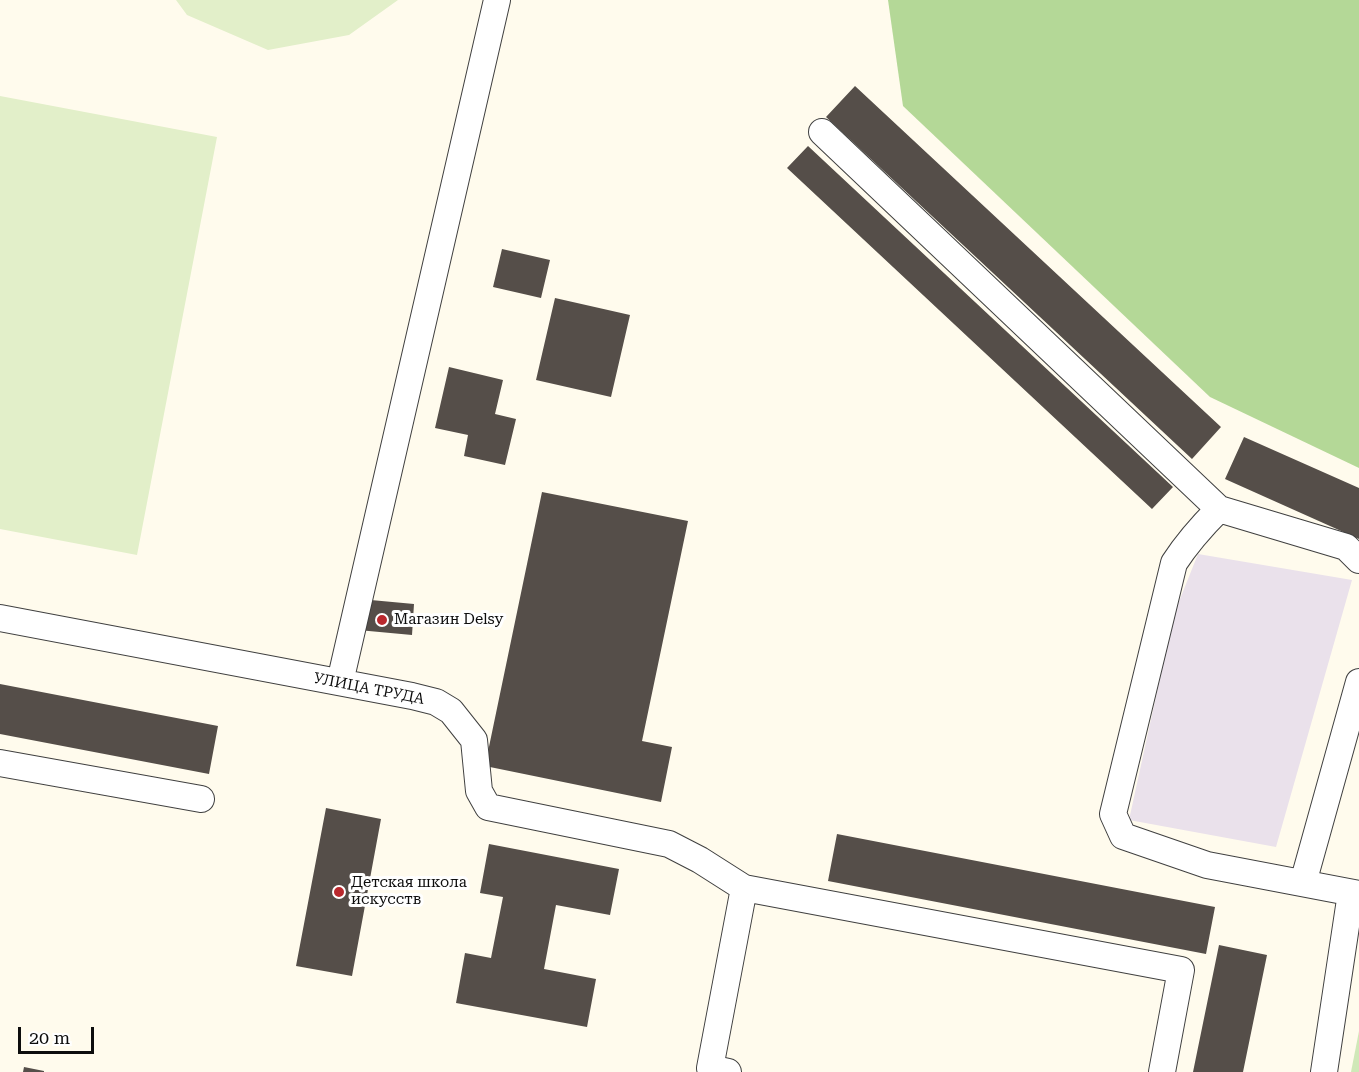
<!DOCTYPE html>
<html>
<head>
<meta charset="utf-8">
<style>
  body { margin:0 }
  #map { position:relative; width:1359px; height:1072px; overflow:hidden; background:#fffbed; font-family:"Roboto Serif",serif }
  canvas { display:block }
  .scale { position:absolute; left:18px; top:1027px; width:76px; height:27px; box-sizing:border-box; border:3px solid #0d0d0d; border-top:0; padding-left:8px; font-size:18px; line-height:21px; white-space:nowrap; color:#0d0d0d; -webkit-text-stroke:4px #fff; paint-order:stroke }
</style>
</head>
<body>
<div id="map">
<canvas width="1359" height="1072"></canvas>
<div class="scale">20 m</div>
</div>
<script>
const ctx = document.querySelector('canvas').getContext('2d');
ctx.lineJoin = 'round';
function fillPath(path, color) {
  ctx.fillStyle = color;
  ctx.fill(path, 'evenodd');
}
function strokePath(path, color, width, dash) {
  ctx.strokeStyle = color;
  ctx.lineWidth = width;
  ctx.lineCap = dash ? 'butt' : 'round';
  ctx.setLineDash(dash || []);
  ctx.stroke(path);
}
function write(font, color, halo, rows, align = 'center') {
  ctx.font = font + ' "Roboto Serif",serif';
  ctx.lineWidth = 6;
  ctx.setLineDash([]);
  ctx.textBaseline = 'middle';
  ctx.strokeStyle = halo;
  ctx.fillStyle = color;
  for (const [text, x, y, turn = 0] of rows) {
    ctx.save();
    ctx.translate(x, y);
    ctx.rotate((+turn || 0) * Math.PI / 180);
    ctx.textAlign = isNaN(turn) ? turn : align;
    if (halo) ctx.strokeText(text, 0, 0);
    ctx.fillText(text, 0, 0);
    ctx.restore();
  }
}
const industrial = new Path2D(`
  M1198,554L1352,580L1276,847L1129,820L1174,614Z`);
const green = new Path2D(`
  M1359,1031V1072H1351Z`);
const forest = new Path2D(`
  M888,0H1359V468L1210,397L903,106Z`);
const pitch = new Path2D(`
  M176,0H398L349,35L268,50L187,15Z
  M0,96L217,137L137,555L0,529Z`);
const building = new Path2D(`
  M855,86L1221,427L1192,459L826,117Z
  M808,146L1173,487L1152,509L787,168Z
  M502,249L550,260L541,298L493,287Z
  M555,298L630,315L611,397L536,380Z
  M449,367L503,380L495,414L516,419L505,465L464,456L468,435L435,428Z
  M1244,437L1359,488V539L1225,479Z
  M542,492L688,521L642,741L672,747L661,802L485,766Z
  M360,599L414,604L412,635L358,630Z
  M0,684L218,726L209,774L0,734Z
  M326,808L381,819L352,976L296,966Z
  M837,834L1215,907L1206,954L828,881Z
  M489,844L619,869L610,915L556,905L544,969L596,979L587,1027L456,1003L465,953L491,958L503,897L480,893Z
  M1219,945L1267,955L1243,1072H1193Z
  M24,1067L44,1071V1072H23Z`);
const minor = new Path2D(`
  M822,132L1219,509
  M1359,560L1346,547L1219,509C1202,526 1187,543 1174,563L1113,814L1123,836L1207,865L1359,894
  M0,618L412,696L436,702L451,711L474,740L479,791L488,807L669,844L700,860L744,888L710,1068L728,1072
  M340,682L497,0
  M0,763L201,799
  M1303,883L1359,682
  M744,888L1181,970L1162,1072
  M1324,1072L1351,893`);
const markers = [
  [382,620,6,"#b9282d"],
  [339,892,6,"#b9282d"]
];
const poiNames = [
  ["Магазин Delsy",394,620],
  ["Детская школа",351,883],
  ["искусств",351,900]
];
const streetNames = [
  ["УЛИЦА ТРУДА",369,689,11]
];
fillPath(industrial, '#eae1eb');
fillPath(green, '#d0e8b8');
fillPath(forest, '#b4d897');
fillPath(pitch, '#e2efc9');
fillPath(building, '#554e49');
strokePath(minor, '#404040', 28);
strokePath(minor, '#fff', 26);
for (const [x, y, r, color] of markers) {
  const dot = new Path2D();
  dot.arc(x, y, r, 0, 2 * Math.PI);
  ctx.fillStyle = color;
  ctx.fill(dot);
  strokePath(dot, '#fff', 2);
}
write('15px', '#0d0d0d', '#fff', poiNames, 'left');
write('15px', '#0d0d0d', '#fff', streetNames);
</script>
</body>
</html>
